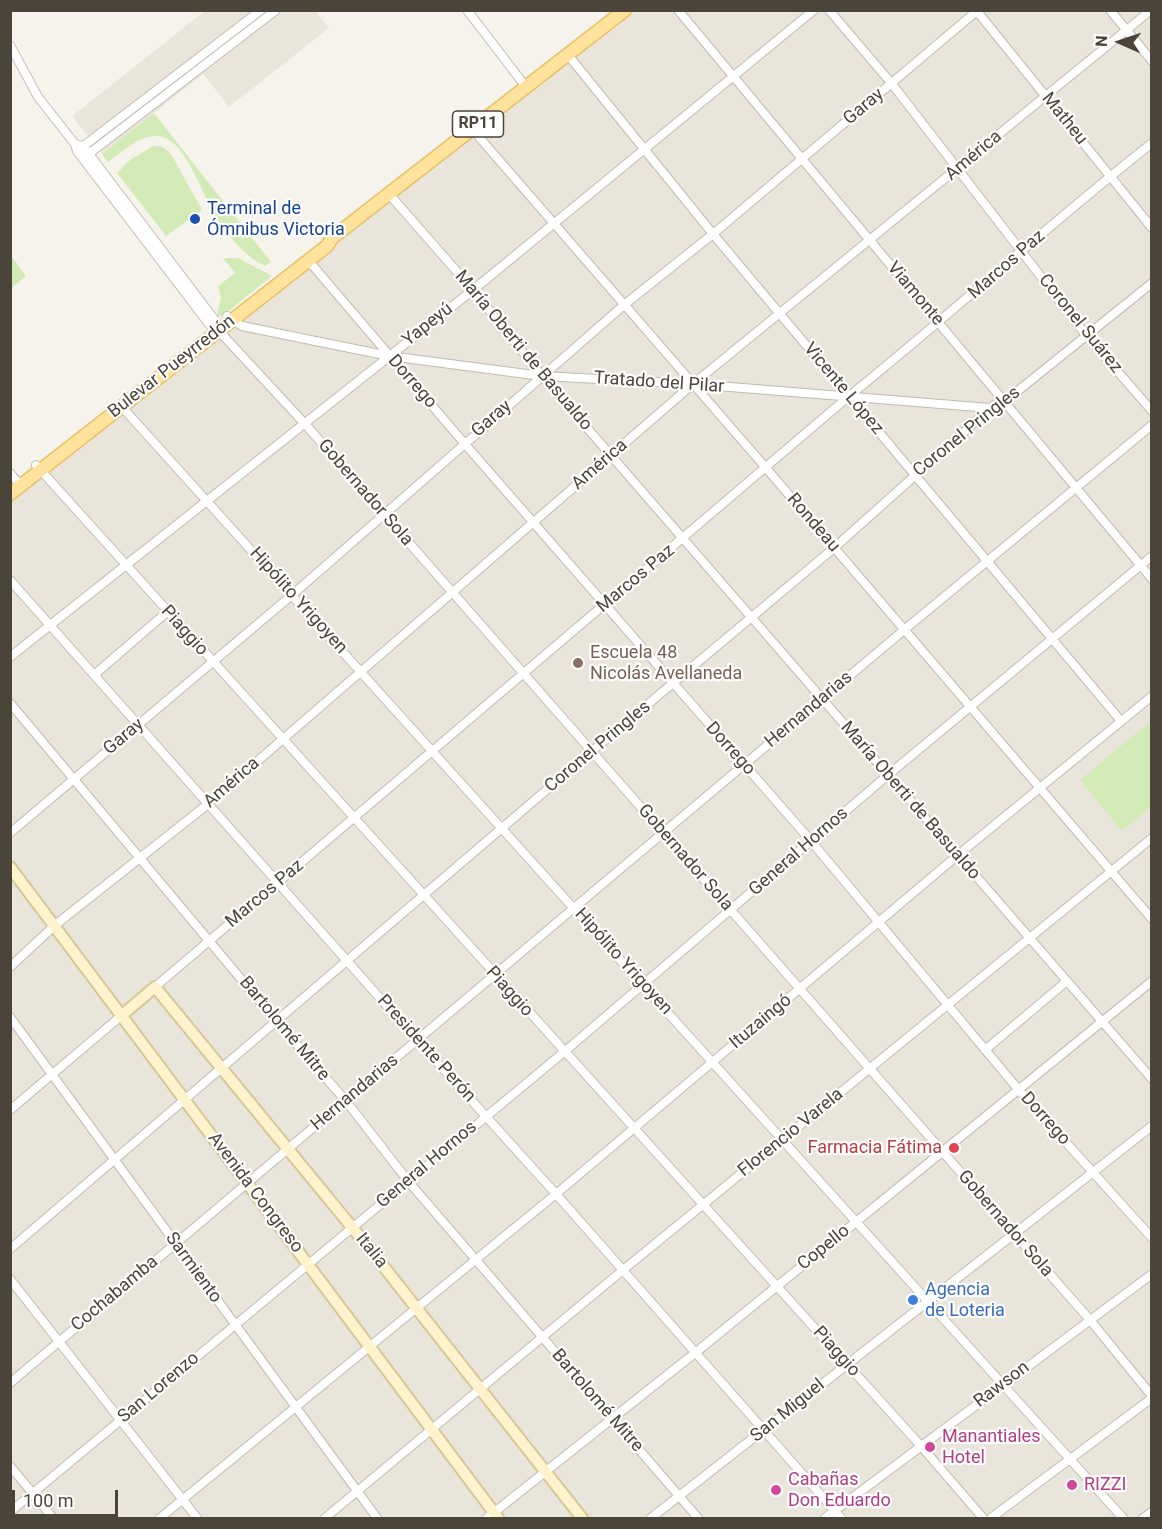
<!DOCTYPE html>
<html>
<head>
<meta charset="utf-8">
<style>
  body { margin:0 }
  #map { position:relative; width:1162px; height:1529px; overflow:hidden; background:#f6f3ec; font-family:Roboto,sans-serif }
  canvas { display:block }
  .frame { position:absolute; inset:0; border:12px solid #4b4439; pointer-events:none }
  .north { position:absolute; left:1090px; top:12px; width:60px; height:60px; -webkit-text-stroke:4px #fff; paint-order:stroke; rotate:273deg; font-size:16px; font-weight:700; line-height:24px; text-align:center; color:#4b4439 }
  .north::after { content:''; display:block; margin:auto; width:21px; height:27px; background:#4b4439; clip-path:polygon(50% 0,100% 100%,50% 72%,0 100%) }
  .scale { position:absolute; left:12px; top:1490px; width:106px; height:27px; box-sizing:border-box; border:3px solid #4b4439; border-top:0; padding-left:8px; font-size:18px; line-height:21px; white-space:nowrap; color:#4b4439; -webkit-text-stroke:4px #fff; paint-order:stroke }
</style>
</head>
<body>
<div id="map">
<canvas width="1162" height="1529"></canvas>
<div class="frame"></div>
<div class="north">N</div>
<div class="scale">100 m</div>
</div>
<script>
const ctx = document.querySelector('canvas').getContext('2d');
ctx.lineJoin = 'round';
function fillPath(path, color) {
  ctx.fillStyle = color;
  ctx.fill(path, 'evenodd');
}
function strokePath(path, color, width, dash) {
  ctx.strokeStyle = color;
  ctx.lineWidth = width;
  ctx.lineCap = dash ? 'butt' : 'round';
  ctx.setLineDash(dash || []);
  ctx.stroke(path);
}
function write(font, color, halo, rows, align = 'center') {
  ctx.font = font + ' Roboto,sans-serif';
  ctx.lineWidth = 4.5;
  ctx.setLineDash([]);
  ctx.textBaseline = 'middle';
  ctx.strokeStyle = halo;
  ctx.fillStyle = color;
  for (const [text, x, y, turn = 0] of rows) {
    ctx.save();
    ctx.translate(x, y);
    ctx.rotate((+turn || 0) * Math.PI / 180);
    ctx.textAlign = isNaN(turn) ? turn : align;
    if (halo) ctx.strokeText(text, 0, 0);
    ctx.fillText(text, 0, 0);
    ctx.restore();
  }
}
const residential = new Path2D(`
  M205,11H315L329,28L229,107L203,74L102,154L72,116Z
  M625,11H1151V1518H11V494Z`);
const green = new Path2D(`
  M154,113L271,262L265,266C244,256 230,237 217,218C203,198 185,135 156,136C139,136 121,153 108,162L102,154Z
  M153,146C163,146 167,149 172,156L202,210L166,236L117,173L130,160Z
  M11,255L26,276L11,288Z
  M223,258H238L272,276L222,316H217L221,297L218,286L235,273Z
  M1151,721V807L1122,831L1080,780Z`);
const street = new Path2D(`
  M467,10L526,87
  M678,10L1152,579
  M829,10L892,84L1086,335L1152,411
  M976,10L1152,228
  M1110,10L1152,61
  M10,45L38,97L75,144L77,151L212,328L219,331
  M568,55L713,234L1121,721
  M472,129L766,468L1152,919
  M75,144L83,146L217,323L219,331L305,424L1090,1320L1152,1396
  M81,148L261,10
  M86,156L276,10
  M389,194L473,290L542,376L1152,1079
  M308,260L464,443L811,841L1018,1089L1152,1238
  M227,316L242,326L389,356L542,376L693,384L990,408
  M122,407L1123,1518
  M36,465L921,1446L983,1518
  M10,473L21,486
  M10,580L417,1040L556,1194L841,1518
  M10,657L473,290L814,10
  M94,675L167,612
  M10,703L277,1022L346,1101L408,1181L698,1518
  M10,833L292,595L624,305L713,234L978,10
  M10,967L54,926L208,804L693,384L1151,10
  M155,987L848,397C951,314 1048,225 1152,143
  M10,1017L377,1518
  M985,1050L1067,981
  M10,1110L121,1016
  M10,1249L592,751L834,548L994,405L1004,402L1152,283
  M10,1279L197,1518
  M10,1383L904,630L1152,425
  M10,1466L53,1518
  M10,1512L564,1052L888,775L1152,556
  M160,1518L556,1194L958,855L1152,696
  M325,1518L623,1270L1152,838
  M487,1518L695,1353L1152,981
  M651,1518L1152,1126
  M825,1518L1152,1274
  M991,1518L1152,1398
  M1143,1518L1152,1512`);
const secondary = new Path2D(`
  M10,867L498,1518
  M121,1016L155,987L369,1248L582,1518`);
const primary = new Path2D(`
  M10,494L327,246L332,238L625,10`);
const markers = [
  [195,219,6,"#1a4fb4"],
  [578,663,6,"#8d6e63"],
  [954,1148,6,"#e0444e"],
  [913,1300,6,"#3f7fe0"],
  [930,1447,6,"#d1479c"],
  [1072,1485,6,"#d1479c"],
  [776,1490,6,"#d1479c"]
];
const shields = [
  [478,124,51]
];
const shieldNames = [
  ["RP11",478,124]
];
const streetNames = [
  ["Garay",864,107,-40],
  ["Matheu",1064,119,51],
  ["América",974,156,-40],
  ["Marcos Paz",1007,265,-41],
  ["Viamonte",915,294,50],
  ["Coronel Suárez",1080,324,51],
  ["Yapeyú",428,325,-38],
  ["María Oberti de Basualdo",523,351,50],
  ["Bulevar Pueyrredón",172,367,-38],
  ["Dorrego",412,382,49],
  ["Tratado del Pilar",659,383,4],
  ["Vicente López",843,389,50],
  ["Garay",492,419,-41],
  ["Coronel Pringles",967,432,-39],
  ["América",600,465,-41],
  ["Gobernador Sola",365,493,49],
  ["Rondeau",813,523,49],
  ["Marcos Paz",636,579,-40],
  ["Hipólito Yrigoyen",298,601,48],
  ["Piaggio",184,631,48],
  ["Hernandarias",809,710,-40],
  ["Garay",124,737,-40],
  ["Coronel Pringles",598,747,-40],
  ["Dorrego",730,749,48],
  ["América",232,783,-41],
  ["María Oberti de Basualdo",910,801,49],
  ["General Hornos",799,852,-41],
  ["Gobernador Sola",685,858,49],
  ["Marcos Paz",265,894,-40],
  ["Hipólito Yrigoyen",623,962,48],
  ["Piaggio",509,992,48],
  ["Ituzaingó",761,1022,-40],
  ["Bartolomé Mitre",284,1029,50],
  ["Presidente Perón",426,1049,48],
  ["Hernandarias",355,1093,-40],
  ["Dorrego",1045,1119,48],
  ["Florencio Varela",791,1133,-39],
  ["General Hornos",427,1165,-40],
  ["Avenida Congreso",255,1193,53],
  ["Gobernador Sola",1005,1224,49],
  ["Copello",824,1248,-39],
  ["Italia",371,1251,51],
  ["Sarmiento",193,1268,54],
  ["Cochabamba",115,1294,-40],
  ["Piaggio",836,1352,48],
  ["Rawson",1002,1385,-37],
  ["San Lorenzo",159,1388,-40],
  ["Bartolomé Mitre",597,1401,49],
  ["San Miguel",788,1411,-39]
];
const transitNames = [
  ["Terminal de",207,209],
  ["Ómnibus Victoria",207,230]
];
const educationNames = [
  ["Escuela 48",590,653],
  ["Nicolás Avellaneda",590,674]
];
const healthNames = [
  ["Farmacia Fátima",942,1148]
];
const shopNames = [
  ["Agencia",925,1290],
  ["de Loteria",925,1311]
];
const hotelNames = [
  ["Manantiales",942,1437],
  ["Hotel",942,1458],
  ["Cabañas",788,1480],
  ["Don Eduardo",788,1501],
  ["RIZZI",1084,1485]
];
fillPath(residential, '#eae5da');
fillPath(green, '#d2eab5');
strokePath(street, '#c2bbae', 10);
strokePath(secondary, '#d6c79b', 14);
strokePath(primary, '#e6c16a', 15);
strokePath(street, '#fff', 8);
strokePath(secondary, '#fff3cd', 10);
strokePath(primary, '#ffe39c', 12);
for (const [x, y, r, color] of markers) {
  const dot = new Path2D();
  dot.arc(x, y, r, 0, 2 * Math.PI);
  ctx.fillStyle = color;
  ctx.fill(dot);
  strokePath(dot, '#fff', 2);
}
for (const [x, y, w] of shields) {
  const box = new Path2D();
  box.roundRect(x - w / 2, y - 13, w, 26, 4.5);
  ctx.fillStyle = '#fff';
  ctx.fill(box);
  strokePath(box, '#4b4439', 1.5);
}
write('bold 16px', '#4b4439', null, shieldNames);
write('18px', '#4b4439', '#fff', streetNames);
write('18px', '#164399', '#fff', transitNames, 'left');
write('18px', '#785e54', '#fff', educationNames, 'left');
write('18px', '#be3a42', '#fff', healthNames, 'right');
write('18px', '#366cbe', '#fff', shopNames, 'left');
write('18px', '#b23c85', '#fff', hotelNames, 'left');
</script>
</body>
</html>
